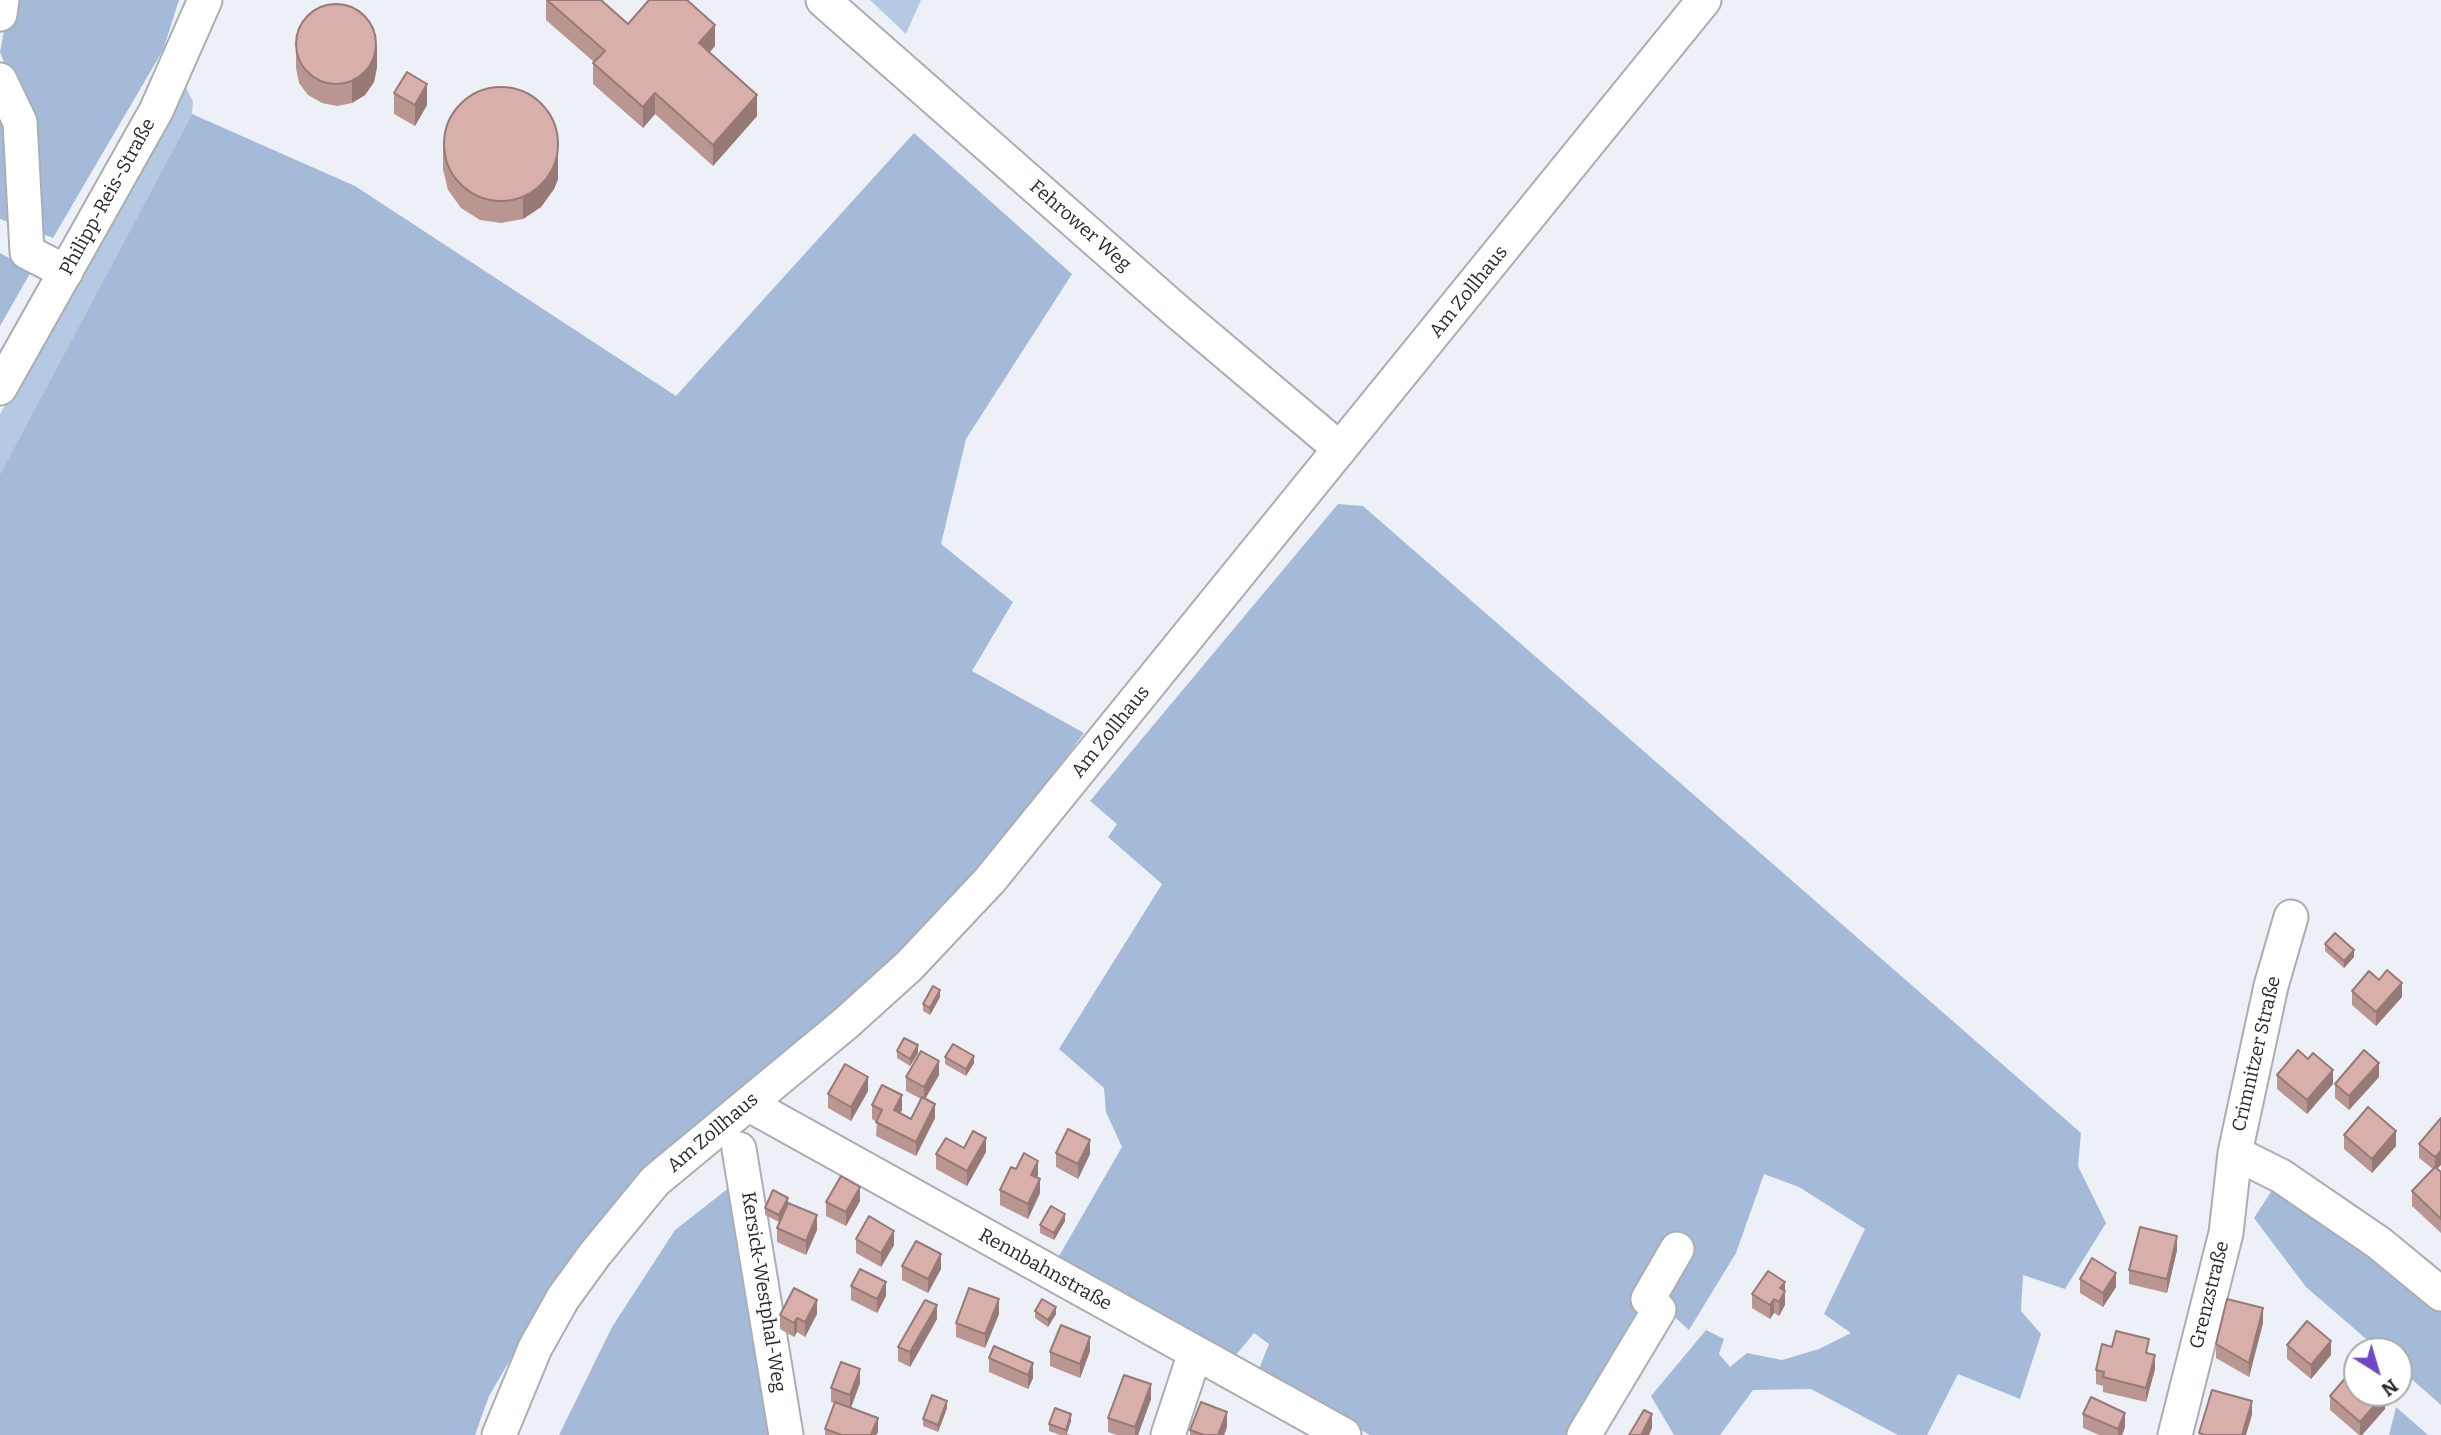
<!DOCTYPE html>
<html>
<head>
<meta charset="utf-8">
<style>
  body { margin:0 }
  #map { position:relative; width:2441px; height:1435px; overflow:hidden; background:#edf1f7; font-family:Bitter,serif }
  canvas { display:block }
  .north { position:absolute; left:2343px; top:1337px; width:70px; height:70px; box-sizing:border-box; background:#fff; border:2px solid #a9a9aa; border-radius:50%; rotate:143deg; font-size:19px; font-weight:700; line-height:28px; text-align:center; color:#27282a }
  .north::after { content:''; display:block; margin:auto; width:24px; height:32px; background:#6e4ac2; clip-path:polygon(50% 0,100% 100%,50% 72%,0 100%) }
</style>
</head>
<body>
<div id="map">
<canvas width="2441" height="1435"></canvas>
<div class="north">N</div>
</div>
<script>
const ctx = document.querySelector('canvas').getContext('2d');
ctx.lineJoin = 'round';
function fillPath(path, color) {
  ctx.fillStyle = color;
  ctx.fill(path, 'evenodd');
}
function strokePath(path, color, width, dash) {
  ctx.strokeStyle = color;
  ctx.lineWidth = width;
  ctx.lineCap = dash ? 'butt' : 'round';
  ctx.setLineDash(dash || []);
  ctx.stroke(path);
}
function write(font, color, halo, rows, align = 'center') {
  ctx.font = font + ' Bitter,serif';
  ctx.lineWidth = 5;
  ctx.setLineDash([]);
  ctx.textBaseline = 'middle';
  ctx.strokeStyle = halo;
  ctx.fillStyle = color;
  for (const [text, x, y, turn = 0] of rows) {
    ctx.save();
    ctx.translate(x, y);
    ctx.rotate((+turn || 0) * Math.PI / 180);
    ctx.textAlign = isNaN(turn) ? turn : align;
    if (halo) ctx.strokeText(text, 0, 0);
    ctx.fillText(text, 0, 0);
    ctx.restore();
  }
}
const green = new Path2D(`
  M870,0H921L906,34Z
  M185,85L193,102L192,114L0,474V414Z`);
const forest = new Path2D(`
  M10,0H179L163,50L53,238L37,232L27,122L0,52Z
  M0,102L13,129L15,225L0,219Z
  M192,114L355,186L676,396L914,133L1072,274L966,439L941,544L1013,602L972,671L1084,733L969,887L545,1300L489,1396L475,1435H0V474Z
  M0,253L32,270L0,326Z
  M1338,504L1363,506L2081,1133L2078,1166L2106,1223L2065,1289L2023,1275L2021,1311L2041,1334L2020,1399L1958,1374L1927,1435H1898L1811,1389L1753,1390L1720,1435H1674L1651,1396L1706,1330L1724,1339L1719,1354L1730,1367L1747,1353L1782,1360L1819,1349L1851,1333L1824,1314L1865,1229L1799,1187L1764,1174L1736,1253L1689,1330L1657,1301L1573,1435H1370L1257,1374L1269,1344L1254,1333L1232,1360L1055,1263L1122,1147L1106,1112L1104,1088L1059,1049L1162,884L1108,837L1117,824L1090,801Z
  M735,1183L777,1435H559L612,1327L675,1230Z
  M2274,1187L2373,1249L2441,1309V1405L2399,1368V1351H2380L2306,1287L2254,1218Z
  M2396,1407L2428,1435H2389Z`);
const minor = new Path2D(`
  M823,0L1179,313L1340,449
  M0,14L2,0
  M0,80L20,122L27,252L66,272
  M0,388L156,111L205,0
  M748,1104L1344,1435
  M739,1149L786,1435
  M2235,1153L2281,1176L2379,1243L2441,1294
  M499,1435L535,1348L563,1298L595,1254L655,1181L846,1023L909,966L990,880L1704,0
  M1168,1435L1195,1353
  M1584,1435L1659,1310L1648,1299L1677,1249
  M2175,1435L2226,1233L2235,1153L2271,986L2291,917`);
const wall = new Path2D(`
  M546,0H601L628,24L715,46L710,52L757,116L713,166L655,114L643,128L593,84V63L594,62L546,20Z
  M296,47L377,67L374,82L365,95L352,103L337,106L322,103L308,95L299,83L296,68Z
  M394,93L427,105L415,126L394,114Z
  M443,148L558,157V179L554,189L541,207L523,219L501,223L480,220L461,208L448,190L443,169Z
  M2325,944L2354,957L2344,968L2325,951Z
  M2379,980L2402,997L2376,1026L2352,1005V991Z
  M940,997L930,1015L923,1011V1004Z
  M897,1051L918,1053L910,1066L897,1058Z
  M945,1057L974,1063L966,1076L945,1064Z
  M939,1075L925,1099L935,1118L916,1156L876,1136L877,1122L872,1119V1105L902,1110L900,1113L911,1119L921,1099L906,1091V1077Z
  M2277,1075L2333,1084L2307,1114L2277,1089Z
  M2379,1077L2349,1110L2335,1098V1084Z
  M868,1091L851,1121L828,1108V1094Z
  M2441,1118L2437,1169L2441,1172V1233L2412,1206V1191L2433,1169L2419,1158V1144Z
  M2344,1135L2396,1146L2372,1173L2344,1149Z
  M986,1152L967,1186L936,1169V1154Z
  M1056,1153L1090,1154L1078,1179L1056,1167Z
  M1016,1169L1038,1175L1037,1178L1040,1193L1028,1219L1000,1205V1190Z
  M860,1201L846,1226L826,1216V1202Z
  M788,1203L817,1230L806,1255L777,1242V1228L779,1222L765,1215V1208Z
  M1065,1221L1054,1240L1040,1233V1225Z
  M856,1239L894,1245L881,1267L856,1253Z
  M2177,1250L2167,1293L2129,1284V1270Z
  M902,1266L941,1269L928,1293L902,1280Z
  M2080,1279L2116,1287L2103,1307L2080,1293Z
  M851,1286L886,1296L877,1313L851,1300Z
  M1785,1290V1305L1779,1316L1774,1313L1770,1319L1752,1308V1294Z
  M1035,1311L1056,1314L1048,1327L1035,1318Z
  M817,1314L805,1337L797,1332L794,1337L780,1329V1315Z
  M999,1314L985,1348L956,1337V1323Z
  M937,1319L910,1367L898,1361V1347Z
  M2263,1323L2249,1377L2216,1358V1344Z
  M2287,1345L2331,1355L2311,1379L2287,1359Z
  M2112,1347L2149,1353L2155,1369L2146,1402L2103,1392V1386L2096,1384V1370Z
  M1090,1351L1080,1378L1050,1366V1352Z
  M989,1358L1033,1378L1028,1389L989,1372Z
  M860,1383L851,1408L878,1432L876,1435H825V1429L834,1403L831,1402V1388Z
  M2330,1396L2385,1409L2362,1435H2359L2330,1410Z
  M1151,1399L1138,1435H1117L1108,1432V1418Z
  M947,1408L938,1432L923,1426V1419Z
  M2083,1414L2125,1427L2122,1435H2099L2083,1428Z
  M1071,1421L1067,1434L1072,1435H1060L1049,1431V1424Z
  M1227,1427L1224,1435H1190V1430Z`);
const shadedWall = new Path2D(`
  M715,25V46L699,64V43Z
  M377,46V67L374,82L365,95L352,103V82Z
  M427,84V105L415,126V105Z
  M655,93V114L643,128V107Z
  M757,95V116L713,166V145Z
  M558,136V179L554,189L541,207L523,219V198Z
  M2354,950V957L2344,968V961Z
  M2402,983V997L2376,1026V1012Z
  M940,990V997L930,1015V1008Z
  M918,1045V1053L910,1066V1059Z
  M974,1056V1063L966,1076V1069Z
  M939,1061V1075L924,1101V1087Z
  M2379,1063V1077L2349,1110V1096Z
  M2333,1070V1084L2307,1114V1100Z
  M868,1077V1091L851,1121V1107Z
  M902,1095V1110L894,1124V1110Z
  M935,1104V1118L916,1156V1142Z
  M2396,1131V1146L2372,1173V1159Z
  M986,1138V1152L967,1186V1171Z
  M1090,1140V1154L1078,1179V1164Z
  M2441,1151V1165L2435,1171V1157Z
  M1038,1161V1175L1031,1189V1175Z
  M1040,1179V1193L1028,1219V1204Z
  M860,1187V1201L846,1226V1212Z
  M788,1198V1205L779,1222V1215Z
  M1065,1214V1221L1054,1240V1233Z
  M817,1215V1230L806,1255V1241Z
  M894,1231V1245L881,1267V1253Z
  M2177,1236V1250L2167,1293V1279Z
  M941,1254V1269L928,1293V1279Z
  M2116,1273V1287L2103,1307V1293Z
  M886,1282V1296L877,1313V1299Z
  M1785,1282V1305L1779,1316L1780,1288Z
  M999,1299V1314L985,1348V1334Z
  M1774,1299V1313L1770,1319V1305Z
  M817,1300V1314L805,1337V1322Z
  M937,1305V1319L910,1367V1352Z
  M1056,1307V1314L1048,1327V1320Z
  M2263,1308V1323L2249,1377V1363Z
  M797,1318V1332L794,1337V1323Z
  M1090,1337V1351L1080,1378V1364Z
  M2331,1341V1355L2311,1379V1365Z
  M2155,1355V1369L2146,1402V1388Z
  M1033,1363V1378L1028,1389V1375Z
  M860,1369V1383L850,1410V1395Z
  M1151,1384V1399L1138,1435H1135V1427Z
  M2385,1394V1409L2362,1435H2360V1422Z
  M947,1401V1408L938,1432V1425Z
  M2252,1401V1415L2246,1435H2242Z
  M1227,1412V1427L1224,1435H1218Z
  M2125,1413V1427L2122,1435H2118V1429Z
  M1071,1414V1421L1066,1435V1430Z
  M1652,1414V1428L1649,1435H1641Z
  M878,1418V1432L876,1435H871Z`);
const building = new Path2D(`
  M547,0H601L628,24L649,0H687L715,25L699,43L757,95L713,145L655,93L643,107L593,63L605,51Z
  M296 44a40 40 0 1 1 80 0a40 40 0 1 1-80 0Z
  M407,72L427,84L415,105L394,93Z
  M444 144a57 57 0 1 1 114 0a57 57 0 1 1-114 0Z
  M2335,933L2354,950L2344,961L2325,944Z
  M2387,970L2402,983L2376,1012L2352,991L2369,971L2379,980Z
  M933,986L940,990L930,1008L923,1004Z
  M904,1038L918,1045L910,1059L897,1051Z
  M953,1044L974,1056L966,1069L945,1057Z
  M2298,1050L2308,1059L2313,1053L2333,1070L2307,1100L2277,1075Z
  M2364,1050L2379,1063L2349,1096L2335,1084Z
  M921,1051L939,1061L924,1087L906,1077Z
  M845,1064L868,1077L851,1107L828,1094Z
  M882,1085L902,1095L894,1110L911,1119L922,1097L935,1104L916,1142L876,1122L882,1110L872,1105Z
  M2368,1107L2396,1131L2372,1159L2344,1135Z
  M2441,1118V1151L2435,1157L2419,1144Z
  M1068,1129L1090,1140L1078,1164L1056,1153Z
  M973,1131L986,1138L967,1171L936,1154L946,1138L964,1148Z
  M1024,1153L1038,1161L1031,1175L1040,1179L1028,1204L1000,1190L1011,1167L1016,1169Z
  M2435,1167L2441,1172V1219L2412,1191Z
  M841,1176L860,1187L846,1212L826,1202Z
  M773,1190L788,1198L779,1215L765,1208Z
  M788,1203L817,1215L806,1241L777,1228Z
  M1051,1206L1065,1214L1054,1233L1040,1225Z
  M869,1216L894,1231L881,1253L856,1239Z
  M2140,1227L2177,1236L2167,1279L2129,1270Z
  M916,1241L941,1254L928,1279L902,1266Z
  M2092,1258L2116,1273L2103,1293L2080,1279Z
  M860,1269L886,1282L877,1299L851,1286Z
  M1768,1271L1785,1282L1780,1288L1785,1291L1779,1302L1774,1299L1770,1305L1752,1294Z
  M794,1288L817,1300L805,1322L797,1318L794,1323L780,1315Z
  M969,1288L999,1299L985,1334L956,1323Z
  M1042,1299L1056,1307L1048,1320L1035,1311Z
  M2227,1299L2263,1308L2249,1363L2216,1344Z
  M925,1300L937,1305L910,1352L898,1347Z
  M2307,1321L2331,1341L2311,1365L2287,1345Z
  M1061,1325L1090,1337L1080,1364L1050,1352Z
  M2116,1331L2149,1339L2146,1353L2155,1355L2146,1388L2103,1377L2104,1372L2096,1370L2102,1344L2112,1347Z
  M994,1346L1033,1363L1028,1375L989,1358Z
  M841,1362L860,1369L850,1395L831,1388Z
  M2354,1368L2357,1370V1393H2383L2385,1394L2360,1422L2330,1396Z
  M1124,1375L1151,1384L1135,1427L1108,1418Z
  M2212,1390L2252,1401L2242,1435H2205L2199,1433Z
  M932,1395L947,1401L938,1425L923,1419Z
  M2091,1397L2125,1413L2118,1429L2083,1414Z
  M835,1402L878,1418L871,1435H842L825,1429Z
  M1201,1402L1227,1412L1218,1435H1204L1190,1430Z
  M1055,1408L1071,1414L1066,1430L1049,1424Z
  M1644,1410L1652,1414L1641,1435H1629Z`);
const streetNames = [
  ["Philipp-Reis-Straße",108,197,-61],
  ["Fehrower Weg",1080,226,41],
  ["Am Zollhaus",1469,292,-51],
  ["Am Zollhaus",1111,732,-51],
  ["Crimnitzer Straße",2257,1054,-77],
  ["Am Zollhaus",713,1133,-40],
  ["Rennbahnstraße",1045,1270,29],
  ["Kersick-Westphal-Weg",763,1292,81],
  ["Grenzstraße",2210,1295,-76]
];
fillPath(green, '#b6c9e2');
fillPath(forest, '#a4bad8');
strokePath(minor, '#aaaeb3', 37);
strokePath(minor, '#fff', 33);
fillPath(wall, '#ba9692');
fillPath(shadedWall, '#977a77');
fillPath(building, '#d8afaa');
strokePath(building, '#977a77', 2);
write('19px', '#27282a', '#fff', streetNames);
</script>
</body>
</html>
